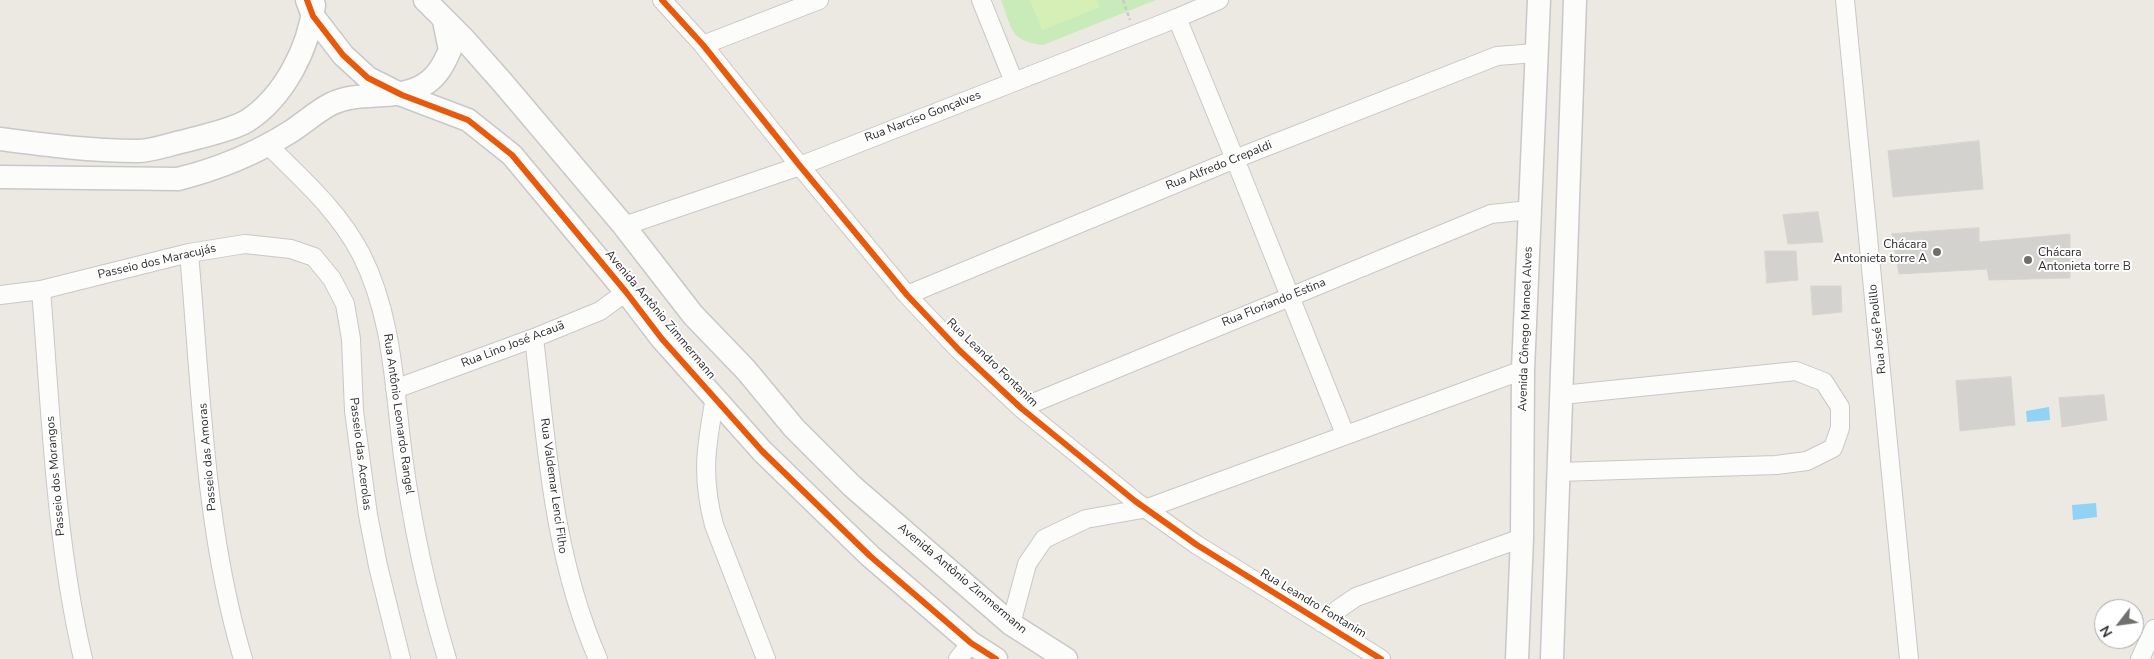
<!DOCTYPE html>
<html>
<head>
<meta charset="utf-8">
<style>
  body { margin:0 }
  #map { position:relative; width:2154px; height:659px; overflow:hidden; background:#ece9e3; font-family:"Nunito Sans",sans-serif }
  canvas { display:block }
  .north { position:absolute; left:2094px; top:599px; width:50px; height:50px; box-sizing:border-box; background:#fff; border:1px solid #ababab; border-radius:50%; rotate:240deg; font-size:14px; font-weight:700; line-height:20px; text-align:center; color:#2d2d2d }
  .north::after { content:''; display:block; margin:auto; width:18px; height:22px; background:#706f6d; clip-path:polygon(50% 0,100% 100%,50% 72%,0 100%) }
</style>
</head>
<body>
<div id="map">
<canvas width="2154" height="659"></canvas>
<div class="north">N</div>
</div>
<script>
const ctx = document.querySelector('canvas').getContext('2d');
ctx.lineJoin = 'round';
function fillPath(path, color) {
  ctx.fillStyle = color;
  ctx.fill(path, 'evenodd');
}
function strokePath(path, color, width, dash) {
  ctx.strokeStyle = color;
  ctx.lineWidth = width;
  ctx.lineCap = dash ? 'butt' : 'round';
  ctx.setLineDash(dash || []);
  ctx.stroke(path);
}
function write(font, color, halo, rows, align = 'center') {
  ctx.font = font + ' "Nunito Sans",sans-serif';
  ctx.lineWidth = 4;
  ctx.setLineDash([]);
  ctx.textBaseline = 'middle';
  ctx.strokeStyle = halo;
  ctx.fillStyle = color;
  for (const [text, x, y, turn = 0] of rows) {
    ctx.save();
    ctx.translate(x, y);
    ctx.rotate((+turn || 0) * Math.PI / 180);
    ctx.textAlign = isNaN(turn) ? turn : align;
    if (halo) ctx.strokeText(text, 0, 0);
    ctx.fillText(text, 0, 0);
    ctx.restore();
  }
}
const green = new Path2D(`
  M1001,0H1156L1043,45C1009,41 1012,28 1001,0Z`);
const pitch = new Path2D(`
  M1030,0H1097L1100,7L1042,30Z`);
const water = new Path2D(`
  M2049,407L2050,420L2027,422L2026,411Z
  M2096,503L2097,517L2073,520L2072,505Z`);
const building = new Path2D(`
  M1979,141L1983,189L1893,197L1888,151Z
  M1818,212L1823,242L1788,244L1783,215Z
  M1979,228V242L2070,234V278L1989,280L1987,269L1899,274L1892,234Z
  M1765,251H1796L1798,280L1767,283Z
  M1811,286H1841L1842,312L1813,315Z
  M2011,377L2015,425L1960,431L1956,381Z
  M2104,395L2107,420L2062,427L2059,398Z`);
const path = new Path2D(`
  M1123,0L1130,20`);
const minor = new Path2D(`
  M662,0L703,45L800,166L907,295L959,350L1021,408L1135,501L1197,545L1381,659
  M981,0L1014,82
  M1845,0L1909,659
  M1177,18L1235,159L1345,434
  M703,45L819,0
  M268,145C302,179 338,210 361,254C393,317 394,387 403,456C412,524 427,593 447,659
  M624,226L800,166L1177,18L1219,0
  M189,253C201,388 204,528 243,659
  M41,290C51,413 55,539 83,659
  M0,295L41,290L189,253L245,244L291,249L314,257L332,279L345,304L351,339L354,411L368,515L378,566L401,659
  M907,295L1235,159L1497,56L1535,53
  M534,338C547,448 553,556 598,659
  M395,389L534,338L600,311L626,292
  M715,398C706,446 701,476 714,525L766,659
  M1021,408L1491,214L1530,210
  M1559,472L1776,465L1807,461L1833,448L1840,428V407L1824,382L1796,371L1562,395
  M1322,623L1337,610L1356,597L1522,538
  M1011,624L1027,564L1044,539L1086,519L1148,508L1523,370
  M958,659L971,643
  M2140,659L2154,629`);
const tertiary = new Path2D(`
  M307,0L313,16L343,55L368,78L402,95L468,120L512,155L626,292L662,339L762,451L870,556L971,643L996,659
  M425,0L464,39L503,83L624,226L693,315L746,370L794,428L852,486L1011,624L1066,659
  M0,139C45,145 91,151 137,151C152,151 170,144 185,141C203,136 232,130 247,121C284,97 309,48 314,5
  M0,177L178,179C218,169 255,154 290,132C304,123 317,111 331,104C360,90 392,101 420,87C436,79 443,66 450,50L444,21
  M1517,659L1522,538L1523,370L1539,0
  M1552,659L1575,0`);
const cycleway = new Path2D(`
  M307,0L313,16L343,55L368,78L402,95L468,120L512,155L626,292L662,339L762,451L870,556L971,643L996,659
  M662,0L703,45L800,166L907,295L959,350L1021,408L1135,501L1197,545L1381,659`);
const markers = [
  [1937,252,5,"#706f6d"],
  [2028,260,5,"#706f6d"]
];
const streetNames = [
  ["Rua Narciso Gonçalves",923,117,-21],
  ["Rua Alfredo Crepaldi",1219,166,-22],
  ["Passeio dos Maracujás",157,262,-13],
  ["Rua Floriando Estina",1274,303,-22],
  ["Avenida Antônio Zimmermann",660,315,50],
  ["Avenida Cônego Manoel Alves",1526,329,-88],
  ["Rua José Paolillo",1878,329,-96],
  ["Rua Lino José Acauã",513,345,-21],
  ["Rua Leandro Fontanim",992,363,44],
  ["Rua Antônio Leonardo Rangel",398,414,82],
  ["Passeio das Acerolas",360,454,83],
  ["Passeio das Amoras",208,457,-95],
  ["Passeio dos Morangos",56,476,-95],
  ["Rua Valdemar Lenci Filho",553,486,82],
  ["Avenida Antônio Zimmermann",962,579,40],
  ["Rua Leandro Fontanim",1313,604,31]
];
const poiNames = [
  ["Chácara",1927,245],
  ["Antonieta torre A",1927,259],
  ["Chácara",2038,253,"left"],
  ["Antonieta torre B",2038,267,"left"]
];
fillPath(green, '#c9ebb9');
fillPath(pitch, '#d5efb6');
fillPath(water, '#90d3f4');
fillPath(building, '#d4d2ce');
strokePath(building, '#d7d4cf', 1);
strokePath(minor, '#c9c8c8', 20);
strokePath(tertiary, '#c9c8c8', 25);
strokePath(path, '#cacac9', 2.5, [4, 2.5]);
strokePath(minor, '#fcfcfb', 18);
strokePath(tertiary, '#fcfcfb', 22);
strokePath(cycleway, '#e8590c', 6);
for (const [x, y, r, color] of markers) {
  const dot = new Path2D();
  dot.arc(x, y, r, 0, 2 * Math.PI);
  ctx.fillStyle = color;
  ctx.fill(dot);
  strokePath(dot, '#fff', 2);
}
write('12px', '#2d2d2d', '#fff', streetNames);
write('12px', '#2d2d2d', '#fff', poiNames, 'right');
</script>
</body>
</html>
